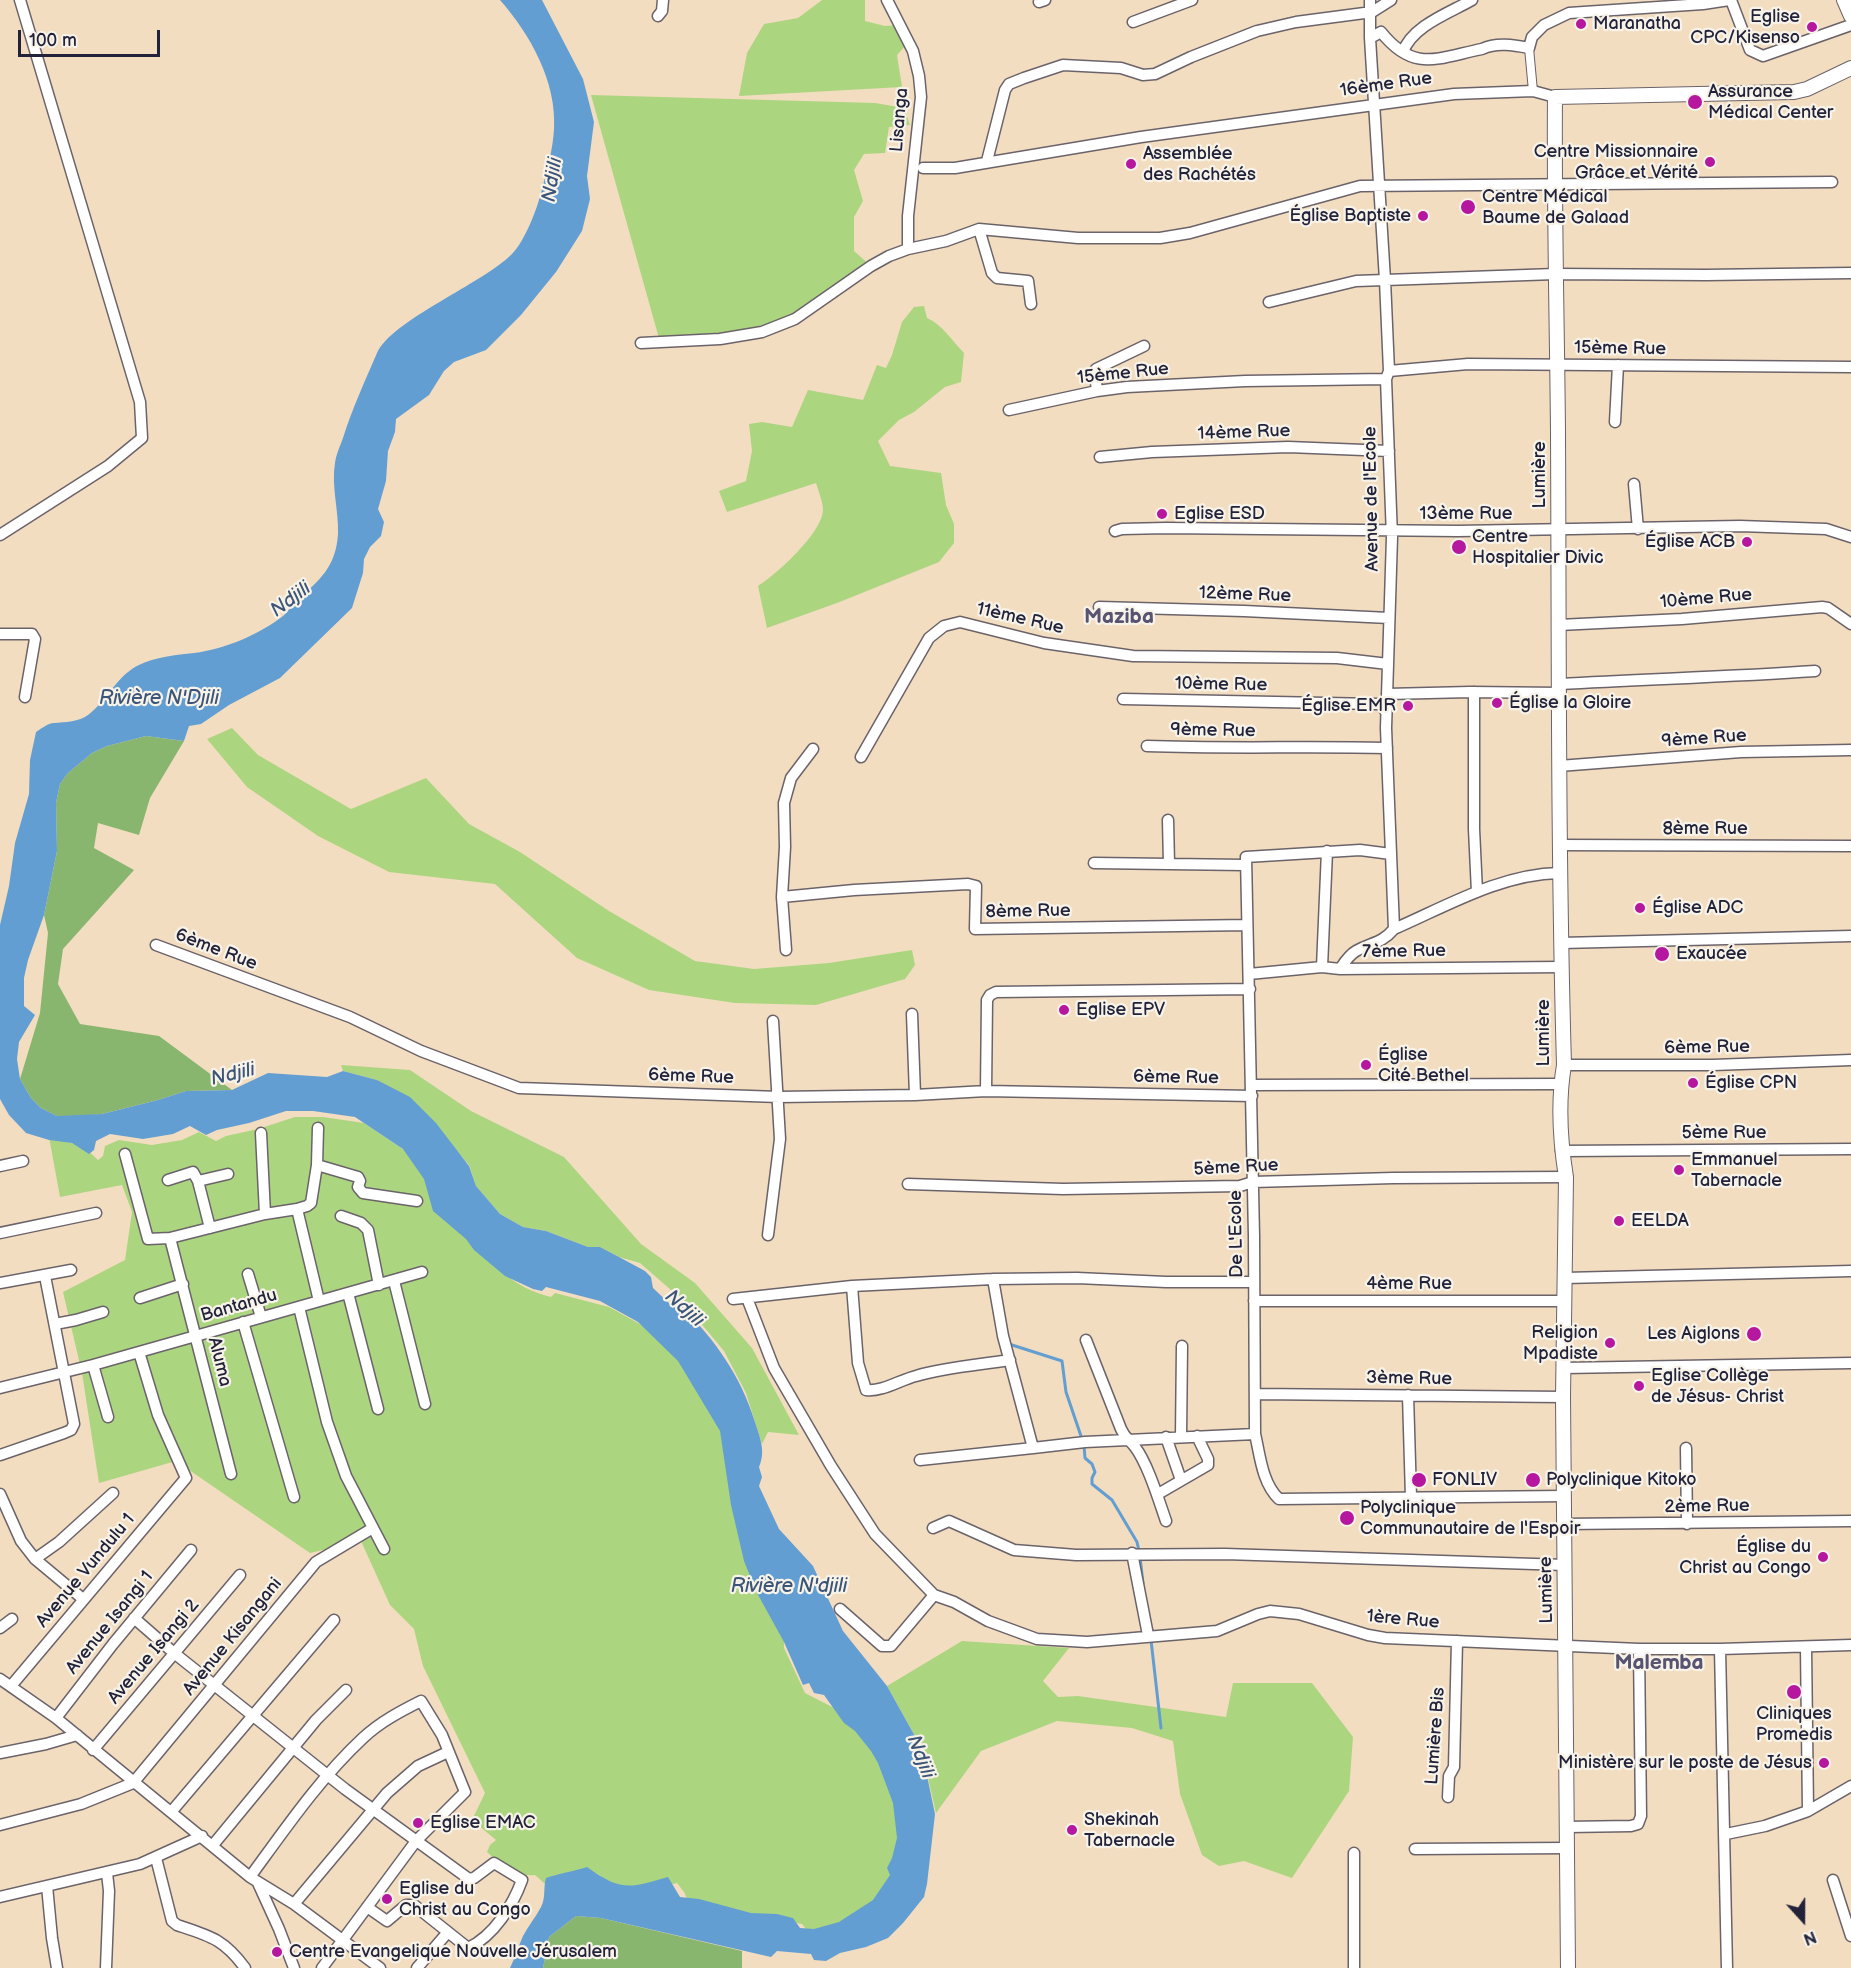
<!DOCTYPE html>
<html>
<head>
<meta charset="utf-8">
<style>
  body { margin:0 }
  #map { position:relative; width:1851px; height:1968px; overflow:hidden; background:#f3ddc0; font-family:"Balsamiq Sans",sans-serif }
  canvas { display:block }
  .north { position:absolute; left:1773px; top:1890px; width:60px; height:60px; -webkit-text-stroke:4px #f7f3e8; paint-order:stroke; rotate:159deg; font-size:16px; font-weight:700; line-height:24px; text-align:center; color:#22223b }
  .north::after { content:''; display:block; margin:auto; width:21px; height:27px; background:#22223b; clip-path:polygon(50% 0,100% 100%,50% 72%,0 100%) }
  .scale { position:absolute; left:18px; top:30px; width:142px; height:27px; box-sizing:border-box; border:3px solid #22223b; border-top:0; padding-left:8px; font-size:18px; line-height:21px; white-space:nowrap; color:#22223b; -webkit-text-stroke:4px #f7f3e8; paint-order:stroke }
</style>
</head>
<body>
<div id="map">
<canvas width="1851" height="1968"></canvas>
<div class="north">N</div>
<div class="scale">100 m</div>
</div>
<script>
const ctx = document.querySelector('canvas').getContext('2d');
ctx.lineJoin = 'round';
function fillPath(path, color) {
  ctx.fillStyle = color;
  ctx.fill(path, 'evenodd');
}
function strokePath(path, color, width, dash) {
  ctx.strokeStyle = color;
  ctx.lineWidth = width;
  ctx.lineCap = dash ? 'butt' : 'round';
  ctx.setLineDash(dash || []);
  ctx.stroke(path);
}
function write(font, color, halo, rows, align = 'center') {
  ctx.font = font + ' "Balsamiq Sans",sans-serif';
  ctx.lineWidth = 4.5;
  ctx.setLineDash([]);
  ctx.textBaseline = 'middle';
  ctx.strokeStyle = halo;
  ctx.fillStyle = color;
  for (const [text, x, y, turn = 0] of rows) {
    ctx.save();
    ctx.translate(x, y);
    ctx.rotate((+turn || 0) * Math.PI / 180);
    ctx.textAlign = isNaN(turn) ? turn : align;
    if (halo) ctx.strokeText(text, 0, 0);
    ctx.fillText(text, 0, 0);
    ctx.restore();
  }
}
const green = new Path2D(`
  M822,0H865V21L885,26L900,25L906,45L897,55L902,87L739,96L747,53L764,24L798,18Z
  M591,95L875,103L904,108L910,125L889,127L885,153L864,154L854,170L863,201L854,217V251L871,266L795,319L748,334L660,342Z
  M924,306L927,318C943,325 952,341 964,353L961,382L945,387L914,412L899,420L878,441L890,466L941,473L946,505L954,524V543L939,562L837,603L767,628L758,586C777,574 822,533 823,510C823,502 818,490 816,483L727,512L719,491L746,481L752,451L749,424L762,422L792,427L808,390L863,400L877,365L886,368L892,355L902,322L914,307Z
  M232,728L258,755L351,809L426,778L469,824L520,852L609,911L695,961L754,969L829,963L912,950L915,965L905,979L816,1005L735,1003L649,990L577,958L495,884L389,872L318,836L247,787L207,739Z
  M341,1065L410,1070L471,1111L564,1157L641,1244L695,1283L752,1348L799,1435L768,1432L762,1444L746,1393L724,1351L679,1297L640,1263L619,1257L600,1247H588L546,1231L523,1227L500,1214L476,1186L469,1165L452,1145L377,1080L343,1071Z
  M295,1117H323L364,1123L412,1155L504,1273C517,1285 534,1293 551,1297L555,1293L609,1307L647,1328L687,1367L712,1406L784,1629V1648L805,1693L842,1712L880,1756L907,1844L882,1906L810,1934L802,1924L689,1903L684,1892L677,1883L638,1893L606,1880L596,1873L573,1881L553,1891L535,1875C516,1877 500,1864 487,1852L490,1845L496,1840L472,1820L485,1793L423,1666L414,1629L390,1605L361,1541L310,1553L176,1461L99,1483L82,1373L63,1292L125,1260L132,1212L122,1185L60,1197L49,1137L83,1146L98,1160L103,1156L105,1146L119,1140L152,1145L182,1140L199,1132L216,1141L226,1136L258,1129Z
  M962,1641L1069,1648L1043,1681L1058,1697L1078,1696L1226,1717L1233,1683H1312L1353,1737L1349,1791L1292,1878L1244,1861L1219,1866L1202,1855L1180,1794L1173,1741L1132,1728L1057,1721L981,1751L936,1813L921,1747L887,1686Z`);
const forest = new Path2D(`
  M146,736L184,741L150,798L139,835L98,823L94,848L134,870L63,949L58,984L80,1024L159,1036L232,1090L186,1091L158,1100L102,1114L70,1117L57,1116L41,1108L31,1098L20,1079L40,1013L48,933L44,915L57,851L56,803L60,784L68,773L92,753L107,746Z
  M576,1916L601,1918L742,1951V1968H543L549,1937Z`);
const water = new Path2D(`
  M500,0H542L583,79L594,122L587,176L590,199L582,231L556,272L521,315L486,350L454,362L444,371L429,395L396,419L395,432L388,451L386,481L378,509L384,522L381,536L370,547L364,559L363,573L352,608L280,678L229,705L201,724L189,726L184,741L146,736L107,746L92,753L68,773L60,784L56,803L57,851L44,915L28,960L24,978V1006L35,1015L19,1042L17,1059L20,1079L31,1098L41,1108L57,1116L102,1114L158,1100L186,1091L232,1090L268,1073L327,1077L343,1071L377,1080L410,1097L436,1123L469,1166L476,1186L500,1214L523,1227L546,1231L588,1247H600L619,1257L645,1271L651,1277L653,1288L671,1305H681C716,1342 740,1374 755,1422C760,1438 766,1451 759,1467L762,1477L759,1486L779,1529L813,1566L843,1631L887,1686L921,1747L935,1814L927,1884L924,1897L903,1923L888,1938L866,1947L840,1953L826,1961L814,1960L811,1954L777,1951L771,1957L601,1918L576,1916L549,1937L543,1968H510C515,1958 518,1947 523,1936C528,1926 536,1917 541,1907C546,1898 543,1888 546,1878C557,1874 575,1871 587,1867C622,1892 629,1888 668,1877L680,1897L699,1899L751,1913L777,1914L793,1918L800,1928L814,1929L839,1922L873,1900L890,1875L887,1868L892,1858L897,1838L893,1803L878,1763L871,1751L855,1731L844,1723L824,1695L814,1693L809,1683L803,1685L784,1642L757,1593L744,1561L731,1505L720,1431L678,1361L638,1322L600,1301L546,1287L542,1291L533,1289L505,1276L474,1250L466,1239L433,1211L424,1179L403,1149L355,1117L313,1111H286L249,1123L217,1130L206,1135L190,1126L173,1134L143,1139L110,1134L96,1141L94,1150L89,1154L72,1143L49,1140L26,1133L9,1115L0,1099V925L9,886L15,843L29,794L30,760L36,732C41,729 48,723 54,723C65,722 79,722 88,715C107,701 117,675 139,665C155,657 176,655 194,653C225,649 258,635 283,616C288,612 291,606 296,601C319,581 336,567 338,534C339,511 331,486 335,463C336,455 340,446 343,438C352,409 365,381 377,353C392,320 482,284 512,254C525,241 538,207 542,189C547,170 553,149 554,129C557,82 530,34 500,0Z`);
const stream = new Path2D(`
  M1009,1344L1062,1361L1066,1392L1082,1439
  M1084,1446L1085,1458L1092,1464L1095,1472L1092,1478V1484L1112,1500L1137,1542L1139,1551
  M1140,1557L1143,1583
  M1151,1640L1161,1728`);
const pedestrian = new Path2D(`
  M1529,48L1533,91`);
const minor = new Path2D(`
  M887,0L913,51L919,76L921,97L908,216V249
  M1370,0V38L1385,280L1389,371L1386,379L1392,537L1386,728L1394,929
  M1731,0L1750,50L1763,56L1851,25
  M1039,2L1045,0
  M658,16L662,11L663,0
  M1133,22L1192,0
  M1370,38L1381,32C1414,73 1437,58 1482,49C1496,42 1514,45 1529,48L1532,37L1544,25L1569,13L1703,4L1729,0
  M1403,52C1412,26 1449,13 1472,0
  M987,161L1005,90L1009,84L1024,78L1063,65L1121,68L1143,75L1155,74L1191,57L1257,31L1296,22L1372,12L1391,0
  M923,168H955L1141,137L1454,94L1533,91L1555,97
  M979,229L992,273L997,278L1028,281L1031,304
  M1269,302L1356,281L1385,280L1555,274L1706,275L1851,273
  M641,343L720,339L762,332L795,319L871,266L889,256L908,249L946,241L979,229L1078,238H1160L1190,233L1360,186L1832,182
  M1389,371L1468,364L1851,367
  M1097,391L1095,374L1096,369L1144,346
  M1009,410L1097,391L1127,387L1245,381L1386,379
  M1615,422L1618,365
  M1100,457L1152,452L1288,447L1389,451
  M1634,484L1638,529
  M1115,531L1122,529L1166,528L1458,531L1740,526L1826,529L1851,537
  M0,535L108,466L142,438L140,402L20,0
  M1099,607L1244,611L1389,618
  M1559,625L1682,619L1822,607L1828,608L1851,624
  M0,634H32L35,639L25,697
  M1560,684C1645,679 1730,677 1815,671
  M1474,692V829L1477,892
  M1387,694L1470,692L1560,693
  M1123,699L1376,704H1381L1386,712
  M1147,746C1227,749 1307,746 1387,748
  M861,757L929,638L944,626L960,622L1044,643L1133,656L1337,658L1388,664
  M1559,766L1741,752L1851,750
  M1168,820L1169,864
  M1559,845L1851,846
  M1391,854L1360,850L1246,857L1254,1236L1255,1434C1260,1455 1262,1483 1279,1499L1564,1496
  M1094,863L1245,865
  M782,897L854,890L968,884L976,886L975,929L1247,925
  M1561,943L1851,936
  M156,945L350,1017L421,1051L519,1088L779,1097L915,1095L986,1091L1252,1096
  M786,950L782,897L785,847L784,803L791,778L813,749
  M1322,967L1327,851
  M1340,969C1344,963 1349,955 1356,951C1372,942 1381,944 1394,929C1447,906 1501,874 1559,873
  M1249,974L1322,967L1340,969L1561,967
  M912,1014L915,1095
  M1564,1065H1713L1851,1060
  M1252,1085L1561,1084
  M986,1091L987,1000L990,995L996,992L1250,989
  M261,1133L265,1214
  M1561,1151L1851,1149
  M125,1154L148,1239L170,1238
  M317,1165L358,1177L360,1181L358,1187L363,1193L417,1201
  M0,1166L23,1161
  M168,1180L193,1172L198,1181
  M908,1184L1063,1189L1240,1186L1253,1182L1393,1178L1566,1177
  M297,1209L307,1206L311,1203L317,1165L318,1128
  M341,1216L361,1223L368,1230L379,1285
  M210,1228L198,1181L228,1174
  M0,1233L96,1213
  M768,1235L780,1139L773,1021
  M248,1274L261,1317
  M1565,1278L1851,1271
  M394,1281L425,1404
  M0,1283L71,1270
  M852,1286L858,1363L866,1390C882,1392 900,1380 916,1376C946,1367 979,1365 1010,1360
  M348,1293L378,1409
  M140,1298L183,1284
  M747,1298L774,1368L831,1466L875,1534L934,1595L954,1602L988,1621L1037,1639L1087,1642L1217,1631L1258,1614L1270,1611L1299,1614L1368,1635L1385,1638L1639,1649H1720L1851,1645
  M733,1299L852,1286L993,1279L1077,1278L1166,1282H1254
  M1254,1301H1565
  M299,1307L327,1422L346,1476L384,1549
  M243,1322L294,1497
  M55,1324L76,1320L103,1312
  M1086,1340L1121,1429C1126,1440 1129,1439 1135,1447C1148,1464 1159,1501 1166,1521
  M93,1365L108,1417
  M1564,1368L1851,1363
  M0,1388L93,1365L422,1272
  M1255,1394L1563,1397
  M1408,1395L1411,1497
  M1181,1436L1182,1346
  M1166,1437L1181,1480
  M1033,1448L1085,1442L1255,1434
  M1686,1448L1687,1524
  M0,1455L64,1433L71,1430L74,1424L45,1276
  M920,1460L1033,1448L1003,1336L993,1279
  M231,1474L170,1238L265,1214L297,1209L319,1301
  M0,1494L21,1541L35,1559L83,1599
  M1158,1494L1208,1465V1459L1197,1436
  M1564,1524L1851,1521
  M933,1528L949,1521L1014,1550L1076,1555L1225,1554L1565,1565
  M1132,1553L1148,1635
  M35,1559L59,1542L113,1493
  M840,1609L882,1646H891L934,1595
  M134,1618L174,1653L345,1789L469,1879L474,1878L494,1863L522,1880C513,1905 494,1936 468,1948L414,1905H406L387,1921L367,1907
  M0,1628L12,1619
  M1806,1647L1808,1811
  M1720,1649L1727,1968
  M0,1679L56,1718L250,1877L294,1904L380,1968
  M11,1686L186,1478L158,1415L139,1352
  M56,1718L113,1644L191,1550
  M93,1750L240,1575
  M0,1753L46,1744L77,1735
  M1448,1797L1449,1776L1454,1767L1457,1641
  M172,1811L334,1620
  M0,1825L81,1804L133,1783L316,1562L373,1528
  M1567,1827L1631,1826L1638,1824L1641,1816L1639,1649
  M1726,1834L1765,1826L1808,1811L1851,1786
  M213,1845L316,1720L346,1690
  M1415,1849L1568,1848
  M156,1858L172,1921L177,1925C210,1936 224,1939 245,1968
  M250,1877C285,1829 320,1778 363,1738C380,1722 401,1711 421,1701L442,1735L465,1792L416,1841L322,1968
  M1833,1880L1851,1936
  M258,1883L279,1929L294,1968
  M47,1886L52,1938L57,1968
  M0,1897L140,1864L202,1836
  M294,1904L387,1793L418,1766L448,1752
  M106,1968L109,1891L107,1873
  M417,1968L448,1932
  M1354,1968V1853`);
const tertiary = new Path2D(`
  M1844,0L1851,16
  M1568,1968L1563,1397L1566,1177C1560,1140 1558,1101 1564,1065C1558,854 1559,643 1558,432C1557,321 1554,209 1555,97L1794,92L1807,89L1851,68`);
const markers = [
  [1581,24,6,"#b5179e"],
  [1812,27,6,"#b5179e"],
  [1695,102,8,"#b5179e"],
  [1710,162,6,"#b5179e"],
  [1131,164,6,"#b5179e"],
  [1468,207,8,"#b5179e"],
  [1423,216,6,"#b5179e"],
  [1162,514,6,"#b5179e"],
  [1747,542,6,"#b5179e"],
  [1459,547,8,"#b5179e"],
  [1497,703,6,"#b5179e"],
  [1408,706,6,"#b5179e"],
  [1640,908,6,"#b5179e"],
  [1662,954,8,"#b5179e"],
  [1064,1010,6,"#b5179e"],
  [1366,1065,6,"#b5179e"],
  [1693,1083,6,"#b5179e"],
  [1679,1170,6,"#b5179e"],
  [1619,1221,6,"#b5179e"],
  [1754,1334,8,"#b5179e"],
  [1610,1343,6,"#b5179e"],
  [1639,1386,6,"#b5179e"],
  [1419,1480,8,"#b5179e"],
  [1533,1480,8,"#b5179e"],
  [1347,1518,8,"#b5179e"],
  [1823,1557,6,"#b5179e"],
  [1794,1692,8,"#b5179e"],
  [1824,1763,6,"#b5179e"],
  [418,1823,6,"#b5179e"],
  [1072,1830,6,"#b5179e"],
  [387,1899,6,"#b5179e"],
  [277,1952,6,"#b5179e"]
];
const poiNames = [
  ["Eglise",1800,17,"right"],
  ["CPC/Kisenso",1800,38,"right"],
  ["Maranatha",1593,24],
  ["Assurance",1708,92],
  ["Médical Center",1708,113],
  ["Centre Missionnaire",1698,152,"right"],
  ["Grâce et Vérité",1698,173,"right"],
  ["Assemblée",1143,154],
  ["des Rachétés",1143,175],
  ["Centre Médical",1482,197],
  ["Baume de Galaad",1482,218],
  ["Église Baptiste",1411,216,"right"],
  ["Eglise ESD",1174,514],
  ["Centre",1472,537],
  ["Hospitalier Divic",1472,558],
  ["Église ACB",1735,542,"right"],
  ["Église la Gloire",1509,703],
  ["Église EMR",1396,706,"right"],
  ["Église ADC",1652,908],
  ["Exaucée",1676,954],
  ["Eglise EPV",1076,1010],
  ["Église",1378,1055],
  ["Cité Bethel",1378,1076],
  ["Église CPN",1705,1083],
  ["Emmanuel",1691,1160],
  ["Tabernacle",1691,1181],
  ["EELDA",1631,1221],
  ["Religion",1598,1333,"right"],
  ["Mpadiste",1598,1354,"right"],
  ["Les Aiglons",1740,1334,"right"],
  ["Eglise Collège",1651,1376],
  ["de Jésus- Christ",1651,1397],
  ["FONLIV",1432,1480],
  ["Polyclinique Kitoko",1546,1480],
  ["Polyclinique",1360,1508],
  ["Communautaire de l'Espoir",1360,1529],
  ["Église du",1811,1547,"right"],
  ["Christ au Congo",1811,1568,"right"],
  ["Cliniques",1794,1714,"center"],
  ["Promedis",1794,1735,"center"],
  ["Ministère sur le poste de Jésus",1812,1763,"right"],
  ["Shekinah",1084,1820],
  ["Tabernacle",1084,1841],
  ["Eglise EMAC",430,1823],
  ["Eglise du",399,1889],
  ["Christ au Congo",399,1910],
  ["Centre Evangelique Nouvelle Jérusalem",289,1952]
];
const streetNames = [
  ["16ème Rue",1386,85,-8],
  ["Lisanga",900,120,-85],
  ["15ème Rue",1620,349,1],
  ["15ème Rue",1123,374,-6],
  ["14ème Rue",1244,433,-2],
  ["Lumière",1540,475,-90],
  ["Avenue de l'Ecole",1372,499,-91],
  ["13ème Rue",1466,514],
  ["12ème Rue",1245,595,2],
  ["10ème Rue",1706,599,-5],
  ["11ème Rue",1020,619,13],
  ["10ème Rue",1221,685,1],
  ["9ème Rue",1213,731,1],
  ["9ème Rue",1704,739,-4],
  ["8ème Rue",1705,829],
  ["8ème Rue",1028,912,-1],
  ["6ème Rue",216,950,21],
  ["7ème Rue",1404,952,-1],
  ["Lumière",1544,1033,-90],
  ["6ème Rue",1707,1048,-1],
  ["6ème Rue",691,1077,2],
  ["6ème Rue",1176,1078,1],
  ["5ème Rue",1724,1133],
  ["5ème Rue",1236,1168,-3],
  ["De L'Ecole",1237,1234,-91],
  ["4ème Rue",1409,1284],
  ["Bantandu",239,1306,-16],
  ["Aluma",219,1362,76],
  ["3ème Rue",1409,1379,1],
  ["2ème Rue",1707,1507,-1],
  ["Avenue Vundulu 1",86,1571,-50],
  ["Lumière",1547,1590,-91],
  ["1ère Rue",1403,1620,5],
  ["Avenue Isangi 1",110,1623,-51],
  ["Avenue Kisangani",233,1637,-51],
  ["Avenue Isangi 2",154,1652,-50],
  ["Lumière Bis",1436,1736,-86]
];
const waterNames = [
  ["Ndjili",553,180,-81],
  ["Ndjili",291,600,-37],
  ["Rivière N'Djili",159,699],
  ["Ndjili",233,1075,-13],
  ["Ndjili",684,1309,42],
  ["Rivière N'djili",789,1587],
  ["Ndjili",920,1757,69]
];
const quarterNames = [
  ["Maziba",1119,618],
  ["Malemba",1659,1664]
];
fillPath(green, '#acd580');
fillPath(forest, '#89b66e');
fillPath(water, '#639ed3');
strokePath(stream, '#639ed3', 3);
strokePath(pedestrian, '#6b636a', 10);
strokePath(minor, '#6b636a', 13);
strokePath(tertiary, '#6b636a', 16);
strokePath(pedestrian, '#fff', 8);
strokePath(minor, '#fff', 10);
strokePath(tertiary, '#fff', 14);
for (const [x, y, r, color] of markers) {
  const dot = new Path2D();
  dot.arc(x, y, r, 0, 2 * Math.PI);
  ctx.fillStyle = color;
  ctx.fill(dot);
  strokePath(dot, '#f7f3e8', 2);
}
write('18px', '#22223b', '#f7f3e8', poiNames, 'left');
write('18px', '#22223b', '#f7f3e8', streetNames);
write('italic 20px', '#3c5478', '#f7f3e8', waterNames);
write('bold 21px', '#595372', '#f7f3e8', quarterNames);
</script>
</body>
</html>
